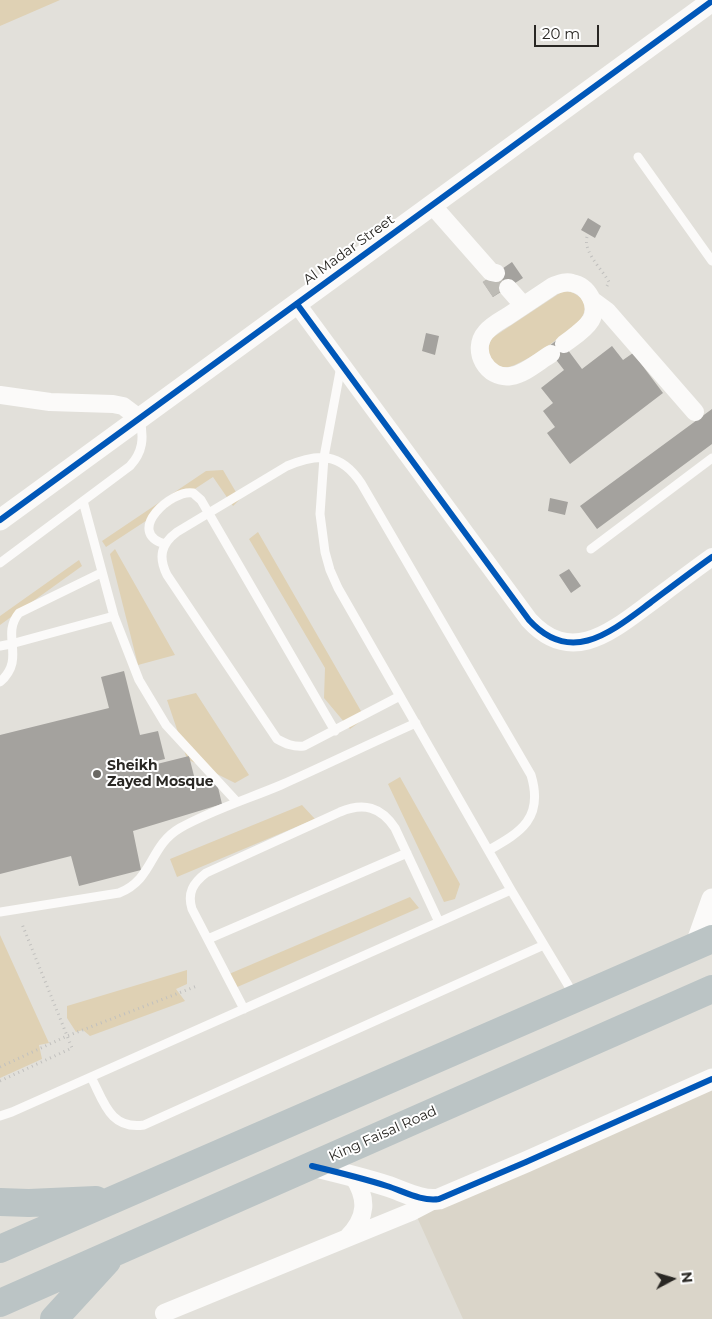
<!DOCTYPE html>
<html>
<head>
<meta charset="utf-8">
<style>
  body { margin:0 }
  #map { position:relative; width:712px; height:1319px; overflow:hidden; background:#e2e0da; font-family:Montserrat,sans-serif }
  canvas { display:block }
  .north { position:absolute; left:647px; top:1254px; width:50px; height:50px; -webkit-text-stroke:4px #fff; paint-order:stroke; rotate:84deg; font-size:14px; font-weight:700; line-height:20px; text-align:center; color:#292723 }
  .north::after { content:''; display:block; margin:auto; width:18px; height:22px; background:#292723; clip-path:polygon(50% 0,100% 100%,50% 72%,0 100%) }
  .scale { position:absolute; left:534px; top:25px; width:65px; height:22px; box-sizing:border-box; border:2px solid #292723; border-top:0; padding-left:6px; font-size:15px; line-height:18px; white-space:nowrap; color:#292723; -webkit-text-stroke:4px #fff; paint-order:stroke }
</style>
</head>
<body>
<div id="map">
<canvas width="712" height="1319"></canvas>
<div class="north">N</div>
<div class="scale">20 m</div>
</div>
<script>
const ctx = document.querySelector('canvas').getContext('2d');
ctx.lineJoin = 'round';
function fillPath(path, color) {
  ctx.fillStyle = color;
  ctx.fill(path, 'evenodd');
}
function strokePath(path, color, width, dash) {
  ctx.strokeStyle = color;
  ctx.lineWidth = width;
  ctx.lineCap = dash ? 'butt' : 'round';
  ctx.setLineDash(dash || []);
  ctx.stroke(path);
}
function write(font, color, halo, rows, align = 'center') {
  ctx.font = font + ' Montserrat,sans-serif';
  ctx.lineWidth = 4;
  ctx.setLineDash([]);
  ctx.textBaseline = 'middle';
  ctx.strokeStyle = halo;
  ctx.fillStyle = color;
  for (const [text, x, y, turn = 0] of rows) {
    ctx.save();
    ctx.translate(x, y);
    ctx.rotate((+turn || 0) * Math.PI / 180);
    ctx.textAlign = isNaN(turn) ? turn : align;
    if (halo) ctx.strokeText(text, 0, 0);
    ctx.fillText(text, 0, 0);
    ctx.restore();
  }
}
const built = new Path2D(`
  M712,1071V1319H463L412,1206Z`);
const green = new Path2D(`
  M0,0H60L0,26Z
  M563,291C576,291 590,301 583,315C579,327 521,366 508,367C502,368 495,365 492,360C487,353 488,345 492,338Z
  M223,470L240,499L233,506L213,477L106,547L102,541L206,471Z
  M258,532L365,718L350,729L324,698L325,668L249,539Z
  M115,549L175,655L138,665L110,554Z
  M79,560L82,566L0,625V616Z
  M196,693L249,775L235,783L187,759L167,700Z
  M400,777L460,884L455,899L444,902L388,784Z
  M302,805L315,819L177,877L170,859Z
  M410,897L419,908L235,988L229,974Z
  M0,935L49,1043L39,1045L42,1059L0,1078Z
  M187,970V984L176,989L185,1001L90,1036L83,1030L76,1032L67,1018V1006Z`);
const building = new Path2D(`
  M588,218L601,226L595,238L581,230Z
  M512,262L523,278L493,297L483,282Z
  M426,333L439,336L435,355L422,351Z
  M559,338L582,369L612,346L623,360L633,353L663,393L570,464L547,433L555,427L543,411L553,403L541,388L564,370L547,348Z
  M712,409V444L597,529L580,506Z
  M550,498L568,502L565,515L548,511Z
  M569,569L581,586L571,593L559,575Z
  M124,671L140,735L158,731L165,759L152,762L153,765L189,756L197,788L217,783L222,804L133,831L141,870L79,886L71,856L0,874V735L109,708L101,677Z`);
const minorTunnel = new Path2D(`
  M490,277L501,293`);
const path = new Path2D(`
  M587,237C583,252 602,269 609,282L607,286
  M0,1067L67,1036L197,986
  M0,1081L72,1048L22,924`);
const service = new Path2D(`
  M638,157L712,261
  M341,366L324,457L320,514L325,552L330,570L338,588L511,890L574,995
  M83,501L114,616L139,680L166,725L237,802
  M165,544C124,532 172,489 193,493L201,500L335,731
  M591,549L712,458
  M0,563L130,466C143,452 144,438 140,420
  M0,646L11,644L114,616
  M0,682C27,658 0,636 19,613L101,573
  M400,696L304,746C293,747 286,744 277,739L167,575C158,557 161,544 177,532L287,466C318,453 340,452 361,483L531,775C544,818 521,832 489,850
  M0,912L119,893C154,879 149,846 180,828C212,810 248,799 281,785C326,765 371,743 416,723
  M208,939L407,853
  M244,1009L192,909C187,893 193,883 206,873L340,812C364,802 381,807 395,828L439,922
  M91,1077C104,1102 110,1130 144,1125L544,945
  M0,1116L12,1112L511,890`);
const minor = new Path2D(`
  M432,205L491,272L496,273
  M508,288L523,305
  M592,300L607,311L695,412
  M297,304L529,620C571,666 611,632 650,603C670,588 691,572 712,557
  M551,354C539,361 525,374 511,376C487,380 470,350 486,332C492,325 500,321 508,316C523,306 538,296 553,286C559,284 565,281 572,283C588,286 599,305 591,320C585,330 573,337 564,344
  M0,395L50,402L113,404L123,406L139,418
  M348,1237C367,1217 368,1199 353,1176
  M164,1313L411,1212L434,1200`);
const tertiary = new Path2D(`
  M0,520L712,1
  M695,947L712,899
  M312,1166C337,1172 362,1178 387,1186C403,1191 422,1202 439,1199L526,1162L712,1079`);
const primary = new Path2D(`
  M0,1202L29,1203L96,1200
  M0,1249L712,939
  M0,1303L712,989
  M54,1319L107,1261`);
const cycleway = new Path2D(`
  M297,304L529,620C571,666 611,632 650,603C670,588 691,572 712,557
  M0,520L712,1
  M312,1166C337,1172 362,1178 387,1186C403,1191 422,1202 439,1199L526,1162L712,1079`);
const markers = [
  [97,774,5,"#6a6863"]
];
const streetNames = [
  ["Al Madar Street",349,250,-36],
  ["King Faisal Road",383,1134,-24]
];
const poiNames = [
  ["Sheikh",107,766],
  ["Zayed Mosque",107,782]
];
fillPath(built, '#dad5c9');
fillPath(green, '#dfd1b4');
fillPath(building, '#a4a29e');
strokePath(minorTunnel, '#bdbbb5', 18, [18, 9]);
strokePath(path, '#c1c0be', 3, [1, 4]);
strokePath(service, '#fbfaf9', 9);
strokePath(minor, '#fbfaf9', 18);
strokePath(tertiary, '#fbfaf9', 21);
strokePath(primary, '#bbc4c5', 28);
strokePath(cycleway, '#0057b8', 6);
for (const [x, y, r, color] of markers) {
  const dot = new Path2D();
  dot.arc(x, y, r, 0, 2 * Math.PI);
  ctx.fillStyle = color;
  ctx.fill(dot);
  strokePath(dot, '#fff', 2);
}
write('14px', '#292723', '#fff', streetNames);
write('bold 14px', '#292723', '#fff', poiNames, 'left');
</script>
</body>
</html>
